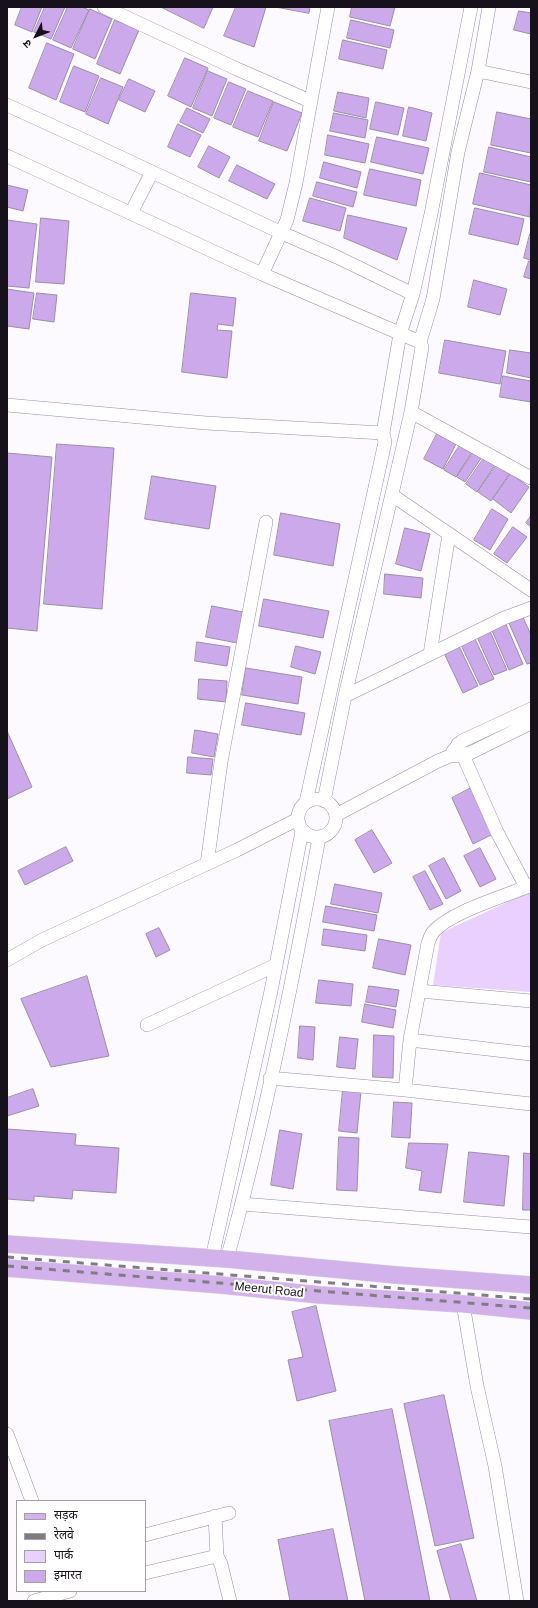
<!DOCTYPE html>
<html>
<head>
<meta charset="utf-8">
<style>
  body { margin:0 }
  #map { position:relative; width:538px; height:1608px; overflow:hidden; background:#fcf9ff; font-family:Arial,"Noto Sans Devanagari",sans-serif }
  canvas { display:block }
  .frame { position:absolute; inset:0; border:8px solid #16111a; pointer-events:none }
  .legend { position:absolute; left:16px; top:1500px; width:130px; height:92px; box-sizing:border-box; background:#fff; border:1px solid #a2a0a3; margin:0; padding:5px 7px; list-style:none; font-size:12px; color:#16111a }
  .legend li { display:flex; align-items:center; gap:8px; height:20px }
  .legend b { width:20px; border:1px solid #a2a0a3 }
  .north { position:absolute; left:16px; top:16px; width:40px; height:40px; -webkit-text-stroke:3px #fff; paint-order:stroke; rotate:228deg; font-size:11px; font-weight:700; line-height:16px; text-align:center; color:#16111a }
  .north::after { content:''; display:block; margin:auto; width:14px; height:18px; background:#16111a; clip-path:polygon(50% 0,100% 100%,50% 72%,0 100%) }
</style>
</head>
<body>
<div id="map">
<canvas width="538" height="1608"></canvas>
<div class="frame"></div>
<ul class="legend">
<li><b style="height:5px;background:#d3b2ec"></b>सड़क</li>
<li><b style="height:5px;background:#807c84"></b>रेलवे</li>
<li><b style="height:11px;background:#e9d0ff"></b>पार्क</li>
<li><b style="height:11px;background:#cca9eb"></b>इमारत</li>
</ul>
<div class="north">उ</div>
</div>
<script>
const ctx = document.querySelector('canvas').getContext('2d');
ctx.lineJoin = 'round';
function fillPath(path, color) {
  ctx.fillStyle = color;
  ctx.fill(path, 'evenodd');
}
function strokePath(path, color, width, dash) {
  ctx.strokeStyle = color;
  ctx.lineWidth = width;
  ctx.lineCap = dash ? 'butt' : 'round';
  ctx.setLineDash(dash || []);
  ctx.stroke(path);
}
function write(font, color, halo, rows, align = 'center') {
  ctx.font = font + ' Arial,sans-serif';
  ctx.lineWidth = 4;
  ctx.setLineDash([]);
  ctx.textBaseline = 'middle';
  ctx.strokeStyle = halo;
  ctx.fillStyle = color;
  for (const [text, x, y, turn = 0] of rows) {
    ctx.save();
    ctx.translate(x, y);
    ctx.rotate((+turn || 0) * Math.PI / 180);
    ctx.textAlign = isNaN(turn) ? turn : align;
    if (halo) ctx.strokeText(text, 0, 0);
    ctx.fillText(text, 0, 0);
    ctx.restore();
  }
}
const green = new Path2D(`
  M531,891V992L433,985L441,933Z`);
const building = new Path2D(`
  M22,7H42L32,32L15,25Z
  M45,7H65L51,39L34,32Z
  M68,7H82L89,10L71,48L53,40Z
  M161,7H213L204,28Z
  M236,7H266L254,47L224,36Z
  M276,7H310L309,13Z
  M352,7H395L390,26L350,17Z
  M90,9L112,19L95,59L73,49Z
  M519,11L531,13V34L514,30Z
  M115,20L139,30L120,74L97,64Z
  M351,20L394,30L390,48L347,38Z
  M343,40L387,50L383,69L339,59Z
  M47,43L74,54L56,100L29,88Z
  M185,58L208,68L191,107L168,96Z
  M74,66L99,76L85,112L60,102Z
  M208,71L227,79L212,116L193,108Z
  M101,78L123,87L108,124L86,114Z
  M129,79L155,91L145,112L119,100Z
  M229,82L246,89L231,125L214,118Z
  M248,91L273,101L258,137L233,127Z
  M338,92L369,98L366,118L334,111Z
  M274,102L302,113L287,151L259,141Z
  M376,102L404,108L398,135L370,129Z
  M409,107L432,113L426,141L403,136Z
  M187,108L210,119L203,133L180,122Z
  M497,112L531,119V153L491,145Z
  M334,113L368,120L365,138L330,131Z
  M178,124L201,135L190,157L168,147Z
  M328,135L369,144L365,163L325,155Z
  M377,137L429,148L423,174L371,162Z
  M209,146L230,157L219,178L198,167Z
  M489,147L531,157V182L484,172Z
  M324,162L361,172L357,188L320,178Z
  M237,165L275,184L267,199L229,181Z
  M370,169L421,180L416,206L364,195Z
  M480,173L531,185L530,217L473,204Z
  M317,182L357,192L353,207L313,196Z
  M7,185L28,190L23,211L7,207Z
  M310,198L346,208L340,231L303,221Z
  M475,208L524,219L518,245L469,234Z
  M348,215L407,228L397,260L344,238Z
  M41,218L69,221L64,284L36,282Z
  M7,220L37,224L29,288L7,286Z
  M530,234H531V260L524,258Z
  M529,261H531V279L524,277Z
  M474,280L507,289L500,315L468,307Z
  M7,289L34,293L29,329L7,326Z
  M37,293L57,295L54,322L33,319Z
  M191,293L236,298L233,326L218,324L217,330L232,331L227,378L182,372Z
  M445,340L506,351L500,384L439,373Z
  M510,350L531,353V378L507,373Z
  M503,376L531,381V402L500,397Z
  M437,434L456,444L443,469L424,459Z
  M57,444L114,448L102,609L44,604Z
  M460,445L472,452L456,477L444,470Z
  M474,452L482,457L465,482L457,477Z
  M7,453L52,457L37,631L7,628Z
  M484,458L495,465L477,492L466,484Z
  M497,465L510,473L491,501L478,492Z
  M511,474L529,487L511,513L493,499Z
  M152,476L216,486L209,529L145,519Z
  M492,509L508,519L490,550L474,540Z
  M281,513L340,524L333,566L274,555Z
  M531,516V527L526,523Z
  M513,527L527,537L507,563L494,554Z
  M405,528L430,534L421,571L396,564Z
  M385,574L423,578L421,598L384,594Z
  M264,599L329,611L323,638L259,626Z
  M212,606L243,612L237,643L206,637Z
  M522,615L531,635V663L527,664L508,621Z
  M504,620L523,664L509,670L490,626Z
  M490,631L507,670L494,675L477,637Z
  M475,639L494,679L480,685L461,645Z
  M197,642L230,647L227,666L195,661Z
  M458,644L478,686L463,693L443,651Z
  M296,646L321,652L315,674L291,667Z
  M246,668L302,677L298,704L242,695Z
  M199,679L227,681L226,702L198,699Z
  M246,703L305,713L301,735L242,725Z
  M195,730L218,734L214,757L192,753Z
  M7,731L32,787L7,799Z
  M188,757L213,759L211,775L187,773Z
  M471,788L493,834L473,844L452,798Z
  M372,830L392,863L374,873L355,840Z
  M66,847L73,861L25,885L18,871Z
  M480,848L496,879L480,887L464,856Z
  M444,858L461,891L446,899L429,866Z
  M425,871L443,904L430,910L413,877Z
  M335,884L382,893L378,913L331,904Z
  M326,906L377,915L374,931L323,922Z
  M159,928L170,950L156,957L146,934Z
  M324,929L367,935L365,951L322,945Z
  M379,939L411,945L405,975L373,968Z
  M87,976L109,1056L51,1067L21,999Z
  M319,980L353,984L351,1006L316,1003Z
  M369,986L399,990L396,1007L366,1002Z
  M365,1004L396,1010L393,1028L362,1022Z
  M300,1026L315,1027L313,1060L298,1058Z
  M374,1035L394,1036L393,1078L373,1077Z
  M340,1037L358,1039L355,1069L337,1067Z
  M33,1089L39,1106L7,1116V1098Z
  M343,1089L361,1091L357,1133L339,1131Z
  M394,1102L412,1103L410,1138L392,1137Z
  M7,1129L76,1134L75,1145L119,1148L116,1193L73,1190L72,1199L34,1196V1201L7,1199Z
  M280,1130L302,1134L293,1189L271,1185Z
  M339,1137L359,1138L357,1191L337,1190Z
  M409,1143L448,1144L441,1193L419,1190L422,1171L406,1168Z
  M469,1152L509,1156L504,1206L464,1202Z
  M524,1153L531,1154V1210H523Z
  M316,1306L336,1391L297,1401L288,1360L303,1357L292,1312Z
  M444,1395L474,1538L435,1546L404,1404Z
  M392,1409L430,1601H365L329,1421Z
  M333,1529L348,1601H290L278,1540Z
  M461,1544L477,1601H451L437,1551Z`);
const minor = new Path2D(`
  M104,7L237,69L310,101
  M478,71L531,82
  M7,105L88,142L282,233L337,257L413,294
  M7,156L262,274L420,342
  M131,213L152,172
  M262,274L287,220L296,183L328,7
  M7,405L206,423L383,433
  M411,412L531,478
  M392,495L531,590
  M430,654L449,534
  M345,696L504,618L531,608
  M458,744L497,832L526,887
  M453,751L462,741L531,709
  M298 818a19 19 0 1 1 38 0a19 19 0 1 1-38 0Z
  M324,801L345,696L411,412L422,347L420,342L433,299L458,152L478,71L489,7
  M306,802L385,442L383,433L400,334L413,294L431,214L471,7
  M336,815L438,761L450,756L462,755L470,753L531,723
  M207,864L221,762L266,522
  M7,960L42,940L237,850L298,819
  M419,991L531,1001
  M147,1025L276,965
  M410,1040L531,1054
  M270,1078L405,1090L531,1104
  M405,1090L410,1040L428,943C429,940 431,935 433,932C452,911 504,897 531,885
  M242,1204L531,1227
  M212,1258L271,991L302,831
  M227,1259C265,1121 293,979 319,838
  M463,1304L477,1386L495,1466L517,1601
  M7,1434L32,1501
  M215,1516L217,1556L221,1564L230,1601
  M145,1535L229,1513
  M145,1573L217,1556
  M34,1601L70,1591`);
const major = new Path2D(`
  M7,1244L227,1259L396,1275L531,1285
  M7,1268L221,1285L320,1295L463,1304L531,1311`);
const rail = new Path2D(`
  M7,1257L531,1299
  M7,1266L531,1308`);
const streetNames = [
  ["Meerut Road",269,1290,6]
];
fillPath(green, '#e9d0ff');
fillPath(building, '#cca9eb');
strokePath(building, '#9b8ea6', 1);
strokePath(minor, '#998da5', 14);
strokePath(major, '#d5d4d6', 18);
strokePath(minor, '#fff', 13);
strokePath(major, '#d3b2ec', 17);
strokePath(rail, '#807c84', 3, [7, 7]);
write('12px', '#16111a', '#fff', streetNames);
</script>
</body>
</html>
